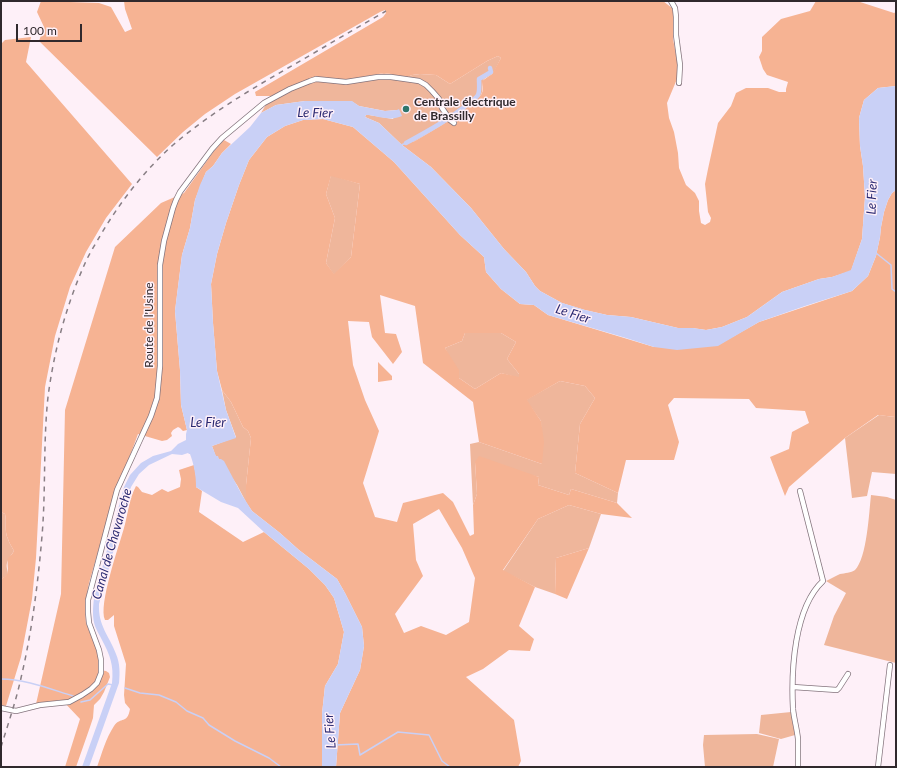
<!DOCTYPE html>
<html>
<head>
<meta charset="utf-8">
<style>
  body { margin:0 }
  #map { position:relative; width:897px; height:768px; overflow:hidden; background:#fef0f8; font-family:Lato,sans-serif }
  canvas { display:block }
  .frame { position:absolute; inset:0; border:2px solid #30292d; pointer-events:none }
  .scale { position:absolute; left:16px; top:24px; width:66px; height:18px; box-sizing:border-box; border:2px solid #30292d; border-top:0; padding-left:5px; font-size:12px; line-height:14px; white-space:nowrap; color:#30292d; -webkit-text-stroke:3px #fef0f8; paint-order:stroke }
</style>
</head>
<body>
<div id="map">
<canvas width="897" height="768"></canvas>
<div class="frame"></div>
<div class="scale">100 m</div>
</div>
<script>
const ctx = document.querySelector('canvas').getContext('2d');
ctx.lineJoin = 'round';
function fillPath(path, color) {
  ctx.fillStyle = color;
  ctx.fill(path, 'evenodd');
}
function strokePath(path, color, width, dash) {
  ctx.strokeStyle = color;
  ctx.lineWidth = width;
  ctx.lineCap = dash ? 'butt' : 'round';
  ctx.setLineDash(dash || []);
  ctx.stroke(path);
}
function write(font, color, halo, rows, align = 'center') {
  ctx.font = font + ' Lato,sans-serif';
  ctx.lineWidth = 3;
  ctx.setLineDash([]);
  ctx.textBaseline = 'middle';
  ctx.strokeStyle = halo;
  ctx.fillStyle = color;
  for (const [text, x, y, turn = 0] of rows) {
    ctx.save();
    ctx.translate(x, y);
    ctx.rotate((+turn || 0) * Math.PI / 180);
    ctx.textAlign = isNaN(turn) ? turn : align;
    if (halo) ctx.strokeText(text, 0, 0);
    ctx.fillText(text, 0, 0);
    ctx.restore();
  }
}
const green = new Path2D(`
  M498,56L501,58C498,63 496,69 493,73C490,76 486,77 484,79C480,84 484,90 481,95L457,116L415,141L402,145L379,123L365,117L366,115H369L393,119L397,110L385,111L359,106L351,101H305L276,105L261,113L271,96L302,83L317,77L346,80L384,73L391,74L396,79L401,80L412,75L420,74L436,75L450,84L487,61Z
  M331,175L360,184L351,257L334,275L326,263L335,218L326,194Z
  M465,333H501L516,342L507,359L519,374V378L501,373L475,389L459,378L445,348L462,341Z
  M560,381L585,386L595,398L580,424L575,473L618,493L617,503L571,489L569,495L538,485L539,477L475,462L477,494L473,505L470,444L479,442L542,464L541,421L526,400Z
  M222,390L231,402L243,427L248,431L251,438L246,485V502L237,485L219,459L216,457L212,446L236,437L226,410Z
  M879,415L894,417L896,416V474L872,472L867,496L852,498L845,438Z
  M871,495L887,497L896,500V663L824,645L834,616L846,593L826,581C831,579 835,576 840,574C845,573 851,573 855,570C867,558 869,513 871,495Z
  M569,505L601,514L589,548L556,558L555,594L535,587L503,571L538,519Z
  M1,512L5,514C7,522 4,531 8,539C9,543 12,547 14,551C12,554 8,559 7,563C5,571 13,574 1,579Z
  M791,712L795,735L781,739L759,733L761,715Z
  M757,734L779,739L773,767H705L703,745L704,735Z`);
const forest = new Path2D(`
  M41,1L99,3L111,7L125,32L132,29L125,9L124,1H663L672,8L673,12V39L677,60V79L667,103L669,118L674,132L678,153L679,168L686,185L695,193L699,201V211L701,223L705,225L710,222L711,218L708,212L705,184L708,169L718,123L731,106L736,93L746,88H768L779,92H786V89L788,82L767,75L763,69L759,57L762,51V37L781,19L810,11L816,1H857L894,13L896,12V86L878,88L864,100L859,118L860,146L863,166L865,197L862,239L851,271L832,277L819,279L782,292L747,317L722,327L706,330L692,328H678L631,317L607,315L585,310L562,303L540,291L535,286L526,272L504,249L471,208L431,167L402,145L415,141L457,116L481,95C484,91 482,86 482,81L492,74L501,58L498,56L487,61L450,84L436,75L420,74L412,75L401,80L396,79L391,74L384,73L346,80L338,79L302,83L271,96H256L255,92L383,17L386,13L385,10L380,12L235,94L205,114L183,132L157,157L39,41L44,27L37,12Z
  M31,37L26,62L132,184L106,218L86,252L70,287L55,336L45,387L36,558L32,599L21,657L6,706L1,705V579C12,574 6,568 8,558L12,554L14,551C12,547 9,543 8,539C4,531 7,522 5,514L1,512V44L5,40Z
  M323,119L353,127L394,162L460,235L484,257L486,272L501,289L520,304L534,305L548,315L654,347L718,345L759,322L852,291L868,276L876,256L880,237L881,227L884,212L888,200L892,193L896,190V416L895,417L878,415L845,438L789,487L785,496L770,457L789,449L792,432L809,423L805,411L756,408L749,399L674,398L668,405L679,442L674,460H626L618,493L575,473L580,424L595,398L585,386L560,381L527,400L541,421L544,442L542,464L479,442L473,402L423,363L415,306L380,295L385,333L396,334L402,352L393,364L372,337L369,322L348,321L353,365L365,400L379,431L363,483L375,517L397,522L403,503L443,493L453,502L470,536L474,534L473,505L477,494L475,462L479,456L539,477L538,485L569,495L571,489L617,503L632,518L601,514L569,505L538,519L503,570L535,587L519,626L534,639L530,651L509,650L483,669L466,677L514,720L521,761L518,767H336L340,713L360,670L364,646L362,627L345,593L337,579L299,550L280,533L252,511L246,502V485L251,438L248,431L243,427L231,402L222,390L217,371L213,323L211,284L217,254L226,223L239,185L249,160L267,137L285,126L303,120ZM331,176L360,184L351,257L334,274L326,263L335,218L326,194ZM465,333H501L516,342L507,359L519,374V377L501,373L475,389L459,378V370L445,348L462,341ZM439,509L462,548L475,578L469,622L446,635L421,626L404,633L395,614L423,576L416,560L413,524Z
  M224,140L231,144L222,153L213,166L206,172L195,200L190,228L182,255L175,311L180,370L181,405L187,430L183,431L180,428L178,427L173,430L171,433L172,436L167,440L162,441L138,434L131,453L123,472L113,500L89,583L86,599L85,611L86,623L95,645L99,659L100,670L106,671L109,673L110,677L104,692L100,699L94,705L93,718L90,727L76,767H65L80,719L62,700L36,704L61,594L65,410L115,247L161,203L184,193L214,151Z
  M378,362L392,376V380L378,382Z
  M194,465L196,476V487L202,491L199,512L243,542L264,532L309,569L325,585L334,598L344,632L338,664L325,686L322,714V767H97C102,753 106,738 114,726C121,716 127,725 130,709L125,703L124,695L126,664L114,626V615L108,620H105C98,605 119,546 124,528C128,514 129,499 136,486L138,487L142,492L152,495L162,489L168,492L180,487L181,479L179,470Z
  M589,548L567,599L555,594L556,558Z`);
const water = new Path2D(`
  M896,86V190L892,193L888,200L884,212L881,227L880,237L876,256L868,276L852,291L805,306L759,322L718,346L677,350L654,347L626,338L548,315L534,305L520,304L501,289L486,272L484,257L460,235L394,162L353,127L323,119L303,120L285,126L267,137L249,160L239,185L226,223L217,254L211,284L213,323L217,371L226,410L236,438L212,446L216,456H218L219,459H221L224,461L242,495L252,511L280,533L299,550L337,579L345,593L362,627L364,646L360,670L340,713L336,767H322V714L325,686L338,664L344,632L334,598L325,585L309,569L264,532L238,508L221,502L196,487C196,475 194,465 190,454H189L188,453L182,455L172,454L149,465L139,474L131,487L99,604C98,626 109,635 116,654C120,663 120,673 119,683L89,767H82L112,683C114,665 110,655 102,640C100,636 97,631 95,626C92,617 93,607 94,598L124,487L130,475L141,463L153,456L171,451L178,444L186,440V434L187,430L181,405L180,370L175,311L182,255L190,228L195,200L200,185L206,172L213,166L222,153L250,127L261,113L276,105L305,101H352L359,106L385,111L397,110L399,109L402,116C392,121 380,117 369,115H366L365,117L379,123L402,145L431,167L471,208L504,249L526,272L535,286L540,291L562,303L585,310L607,315L631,317L678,328H693L706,330L722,327L747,317L782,292L819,279L832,277L851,270L862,239L865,197L863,166L860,146L859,118L864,100L878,88Z`);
const stream = new Path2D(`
  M401,145L406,143
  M876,253L891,265L892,289L896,292
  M1,679C25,679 50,689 73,696
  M125,688L140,693L159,695L176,702L187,711L203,718L209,725L235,741L269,758L281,767
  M81,702L90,700L108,684L113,685
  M335,745L358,744L360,755L398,732L429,735L442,761L450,767`);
const canal = new Path2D(`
  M406,143C428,131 450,119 469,103C472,101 476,98 478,95C480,90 479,84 479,79L491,72L490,68`);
const minor = new Path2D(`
  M671,1L675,8L676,17V35L680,65L679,83
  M793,687L837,690L839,688L848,674
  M1,708L16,711L40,705L69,702L82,695L91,689L97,683L101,673V660L99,650L89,623L88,612V600L117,490L151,416L157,398L160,366V265L164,241L173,208L176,200L180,192L212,149L222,138L264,103L290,89L310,81L316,79L346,82L378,77H391L419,81L426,85L432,91L439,99L442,108L450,120L454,123
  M798,767C798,758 798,749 798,739C797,729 794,719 793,709C791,671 794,608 823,581L800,491
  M878,767L890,665`);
const rail = new Path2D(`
  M1,747C8,724 16,701 21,678C32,631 38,583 42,536C46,490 43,443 48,397C54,350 67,302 87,259C91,251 96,243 100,236C120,202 144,171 173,145C208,115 248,91 288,68C321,49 353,30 386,11`);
const markers = [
  [406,109,4,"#2f756b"]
];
const poiNames = [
  ["Centrale électrique",414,102],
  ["de Brassilly",414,116]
];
const streetNames = [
  ["Route de l'Usine",149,325,-90]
];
const waterNames = [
  ["Le Fier",315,113,1],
  ["Le Fier",872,197,-88],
  ["Le Fier",573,314,18],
  ["Le Fier",208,423],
  ["Canal de Chavaroche",112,544,-74],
  ["Le Fier",330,731,-95]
];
fillPath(green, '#efb69b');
fillPath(forest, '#f6b393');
fillPath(water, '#c9d0f6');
strokePath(stream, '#c9d0f6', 1.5);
strokePath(canal, '#c9d0f6', 4.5);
strokePath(minor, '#84747d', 6);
strokePath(minor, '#fff', 4.5);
strokePath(rail, '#887e84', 1.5, [5, 5]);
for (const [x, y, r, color] of markers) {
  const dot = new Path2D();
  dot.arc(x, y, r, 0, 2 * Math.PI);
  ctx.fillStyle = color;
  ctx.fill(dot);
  strokePath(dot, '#fef0f8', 1.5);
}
write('bold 12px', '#30292d', '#fef0f8', poiNames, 'left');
write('12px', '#30292d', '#fef0f8', streetNames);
write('italic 13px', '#2b2a72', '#fef0f8', waterNames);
</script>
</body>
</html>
